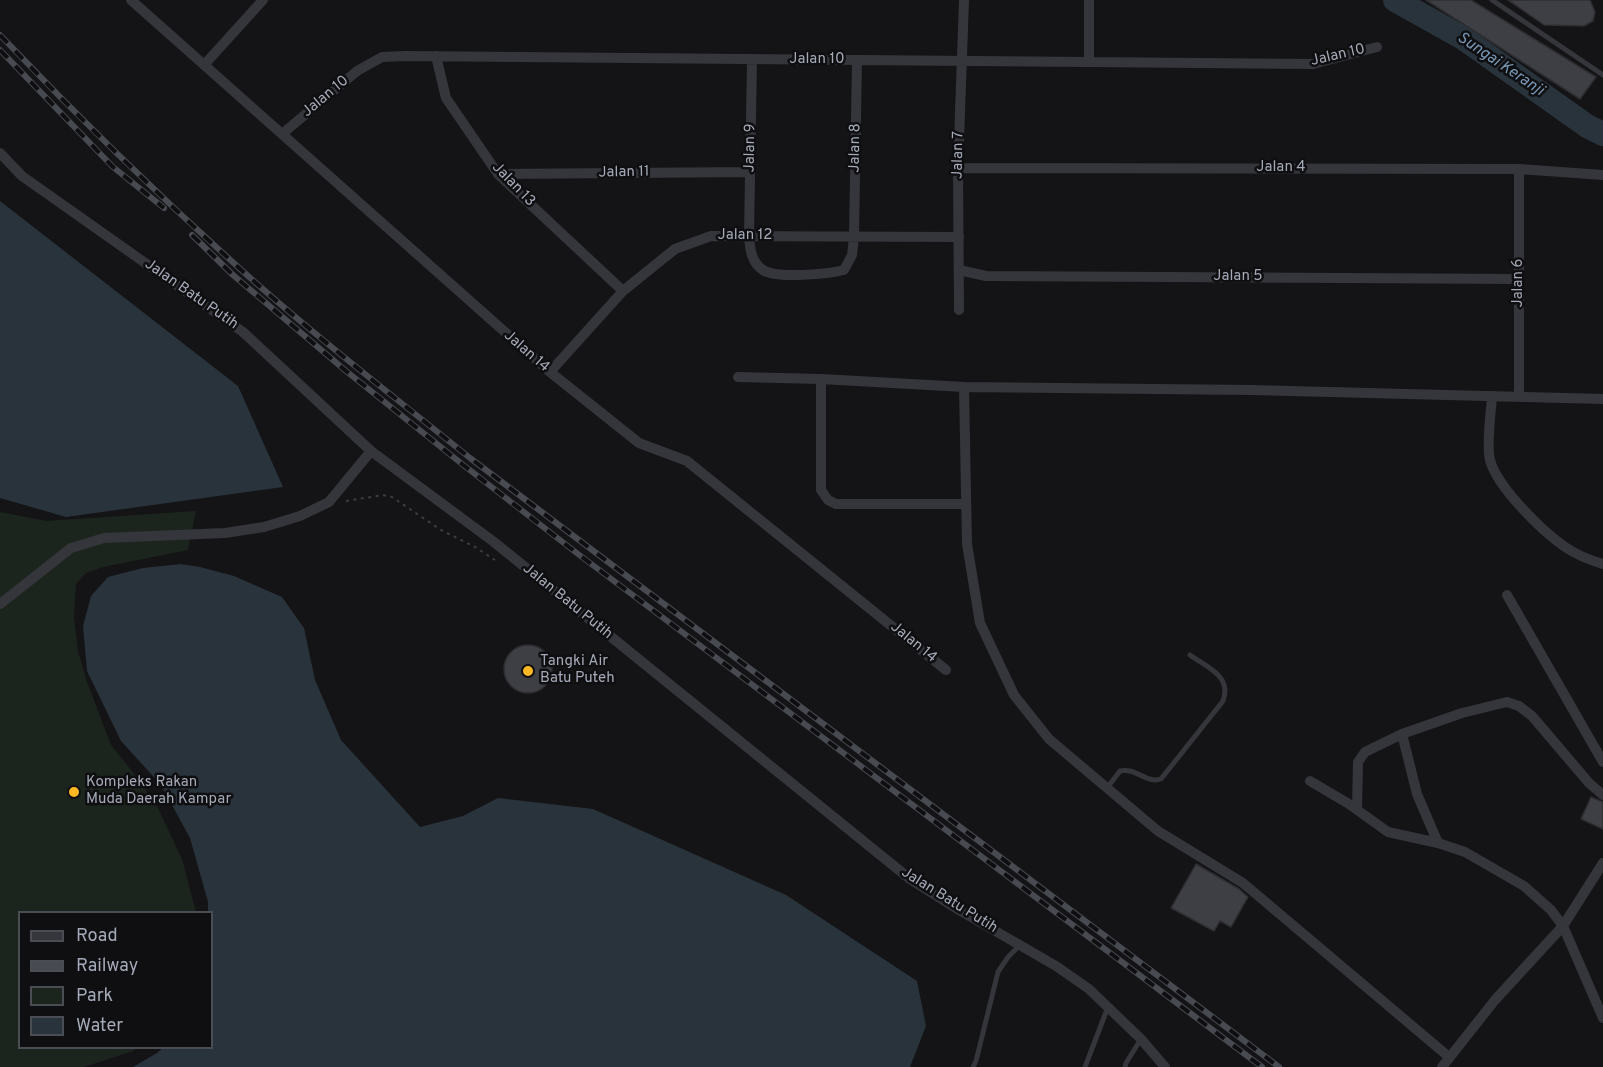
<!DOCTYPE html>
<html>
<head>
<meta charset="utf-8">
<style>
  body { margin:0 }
  #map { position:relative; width:1603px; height:1067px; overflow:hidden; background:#141416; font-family:Overpass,sans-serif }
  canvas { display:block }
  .legend { position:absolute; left:18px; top:911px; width:195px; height:138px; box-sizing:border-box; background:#0f0f11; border:2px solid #4b4d54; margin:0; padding:8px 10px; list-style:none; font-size:18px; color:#a5aab8 }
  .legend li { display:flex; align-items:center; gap:12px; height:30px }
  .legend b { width:30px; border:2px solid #4b4d54 }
</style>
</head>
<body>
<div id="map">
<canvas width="1603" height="1067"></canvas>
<ul class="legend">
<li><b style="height:8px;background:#35363c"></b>Road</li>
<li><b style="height:8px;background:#484a51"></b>Railway</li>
<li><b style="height:16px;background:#1c251d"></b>Park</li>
<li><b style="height:16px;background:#29333b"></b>Water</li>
</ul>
</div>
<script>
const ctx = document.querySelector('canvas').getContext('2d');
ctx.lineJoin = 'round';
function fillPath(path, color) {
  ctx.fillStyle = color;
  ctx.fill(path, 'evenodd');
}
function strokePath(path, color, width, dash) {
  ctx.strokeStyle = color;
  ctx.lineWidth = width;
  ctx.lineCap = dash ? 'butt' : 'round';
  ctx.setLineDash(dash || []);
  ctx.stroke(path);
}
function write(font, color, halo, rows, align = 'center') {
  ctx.font = font + ' Overpass,sans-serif';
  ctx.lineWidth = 5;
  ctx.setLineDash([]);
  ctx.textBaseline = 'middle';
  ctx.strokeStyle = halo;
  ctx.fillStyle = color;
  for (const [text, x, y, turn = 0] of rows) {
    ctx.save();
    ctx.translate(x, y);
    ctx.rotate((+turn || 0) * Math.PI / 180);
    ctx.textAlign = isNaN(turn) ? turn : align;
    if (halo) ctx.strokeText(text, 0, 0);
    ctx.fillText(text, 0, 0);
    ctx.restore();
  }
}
const green = new Path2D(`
  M196,511L188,550L103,567L86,573L76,584L74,617L78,651L87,682L111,745L136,776L158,808L182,859L196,912H20V1048H137L133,1051L84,1067H0V512L46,521Z`);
const water = new Path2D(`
  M0,201L238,386L283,487L66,517L0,498Z
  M181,564L200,567L234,576L282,597L304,628L315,680L341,740L420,827L463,816L498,798L593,809L786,895L917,981L926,1026L910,1067H133L157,1053L163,1048H212V912H208V902L190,838L161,785L121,741L87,671L83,626L91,596L108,577L143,568Z`);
const river = new Path2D(`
  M1395,0L1463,38L1587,126L1603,134`);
const building = new Path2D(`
  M1426,0H1471L1596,77L1580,99Z
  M1508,0H1590L1595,12L1593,21L1584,26L1544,25Z
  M504 669a24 24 0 1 1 48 0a24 24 0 1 1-48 0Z
  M1591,797L1603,802V829L1581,819Z
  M1196,864L1239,889L1248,897L1231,927L1220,921L1214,931L1171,908Z`);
const path = new Path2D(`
  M346,501L383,495L392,497L441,530L475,547L495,560`);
const lane = new Path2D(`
  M1492,0L1603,75
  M1107,788L1120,771C1136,767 1146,784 1161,779L1223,701C1232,676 1208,668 1190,655
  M973,1067L976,1061L998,972L1008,957L1020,945
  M1085,1067L1108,1007
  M1125,1067L1126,1063L1141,1039`);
const street = new Path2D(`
  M131,0L550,372L639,443L687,461L946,670
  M1089,0V62
  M436,56L446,98L498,174L623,291
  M752,59L749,236C750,249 751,262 763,270C776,279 829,274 844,270L852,255L854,237L857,60
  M204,65L263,0
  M282,134L357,71L382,57L405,56L1313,64L1377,47
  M0,153L22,176L243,332L371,451L494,542L910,879L959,910L1056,966L1089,989L1141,1039L1165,1067
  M958,168L1519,169L1603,175
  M1519,169V397
  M498,174L750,172
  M959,270L986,276L1519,279
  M959,310L958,168L964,0
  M550,372L623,291L675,249L711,236L959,237
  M738,377L821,379L964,387L1251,390L1603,399
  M821,379V490L828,500L836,504H965
  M964,387L967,544L980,623L1014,695L1049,739L1158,831L1243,883L1449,1057
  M1492,396C1491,412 1486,447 1490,460C1497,487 1542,531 1565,547C1577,555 1589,560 1603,564
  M1507,595L1603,762
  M0,604L71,548L104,538L225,533L264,527L300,516L329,502L371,451
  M1402,734L1417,794L1438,843
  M1310,781L1349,804L1388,832L1438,843L1465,852L1524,886L1551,910L1563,926L1603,1018
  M1357,809L1358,762L1365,752L1402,734L1462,713L1507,702L1519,706L1532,716L1589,783L1603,795
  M1442,1067L1495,1000L1563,926L1603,863`);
const rail = new Path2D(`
  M0,35C76,115 156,193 238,267C312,334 392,395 470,458L1279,1067
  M0,50L113,167L164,208
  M192,235L233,275L346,371L462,464L578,554L1262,1067`);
const markers = [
  [528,671,6,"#ffb823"],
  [74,792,6,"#ffb823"]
];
const streetNames = [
  ["Jalan 10",1338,56,-13],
  ["Jalan 10",817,60],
  ["Jalan 10",326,97,-40],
  ["Jalan 9",751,148,-89],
  ["Jalan 8",856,148,-89],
  ["Jalan 7",959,155,-89],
  ["Jalan 4",1281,168],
  ["Jalan 11",624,173,-1],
  ["Jalan 13",513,185,46],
  ["Jalan 12",745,236],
  ["Jalan 5",1238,277],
  ["Jalan 6",1519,283,-90],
  ["Jalan Batu Putih",191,295,35],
  ["Jalan 14",526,352,41],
  ["Jalan Batu Putih",567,602,39],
  ["Jalan 14",913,643,39],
  ["Jalan Batu Putih",949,901,32]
];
const poiNames = [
  ["Tangki Air",540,662],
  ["Batu Puteh",540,679],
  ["Kompleks Rakan",86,783],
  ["Muda Daerah Kampar",86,800]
];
const waterNames = [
  ["Sungai Keranji",1500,65,34]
];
fillPath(green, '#1c251d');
fillPath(water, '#29333b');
strokePath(river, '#29333b', 24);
fillPath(building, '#3e3f44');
strokePath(building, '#2e2e32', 1.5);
strokePath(path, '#3b3d43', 2, [3, 4.5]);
strokePath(lane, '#35363c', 5);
strokePath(street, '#35363c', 10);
strokePath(rail, '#484a51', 6);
strokePath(rail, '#0f0f11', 4, [11]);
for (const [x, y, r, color] of markers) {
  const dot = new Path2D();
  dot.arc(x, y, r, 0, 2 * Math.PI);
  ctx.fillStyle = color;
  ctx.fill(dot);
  strokePath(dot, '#0f0f11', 2);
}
write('15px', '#a5aab8', '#0f0f11', streetNames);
write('15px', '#a5aab8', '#0f0f11', poiNames, 'left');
write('italic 16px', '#7898b6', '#0f0f11', waterNames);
</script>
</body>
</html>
